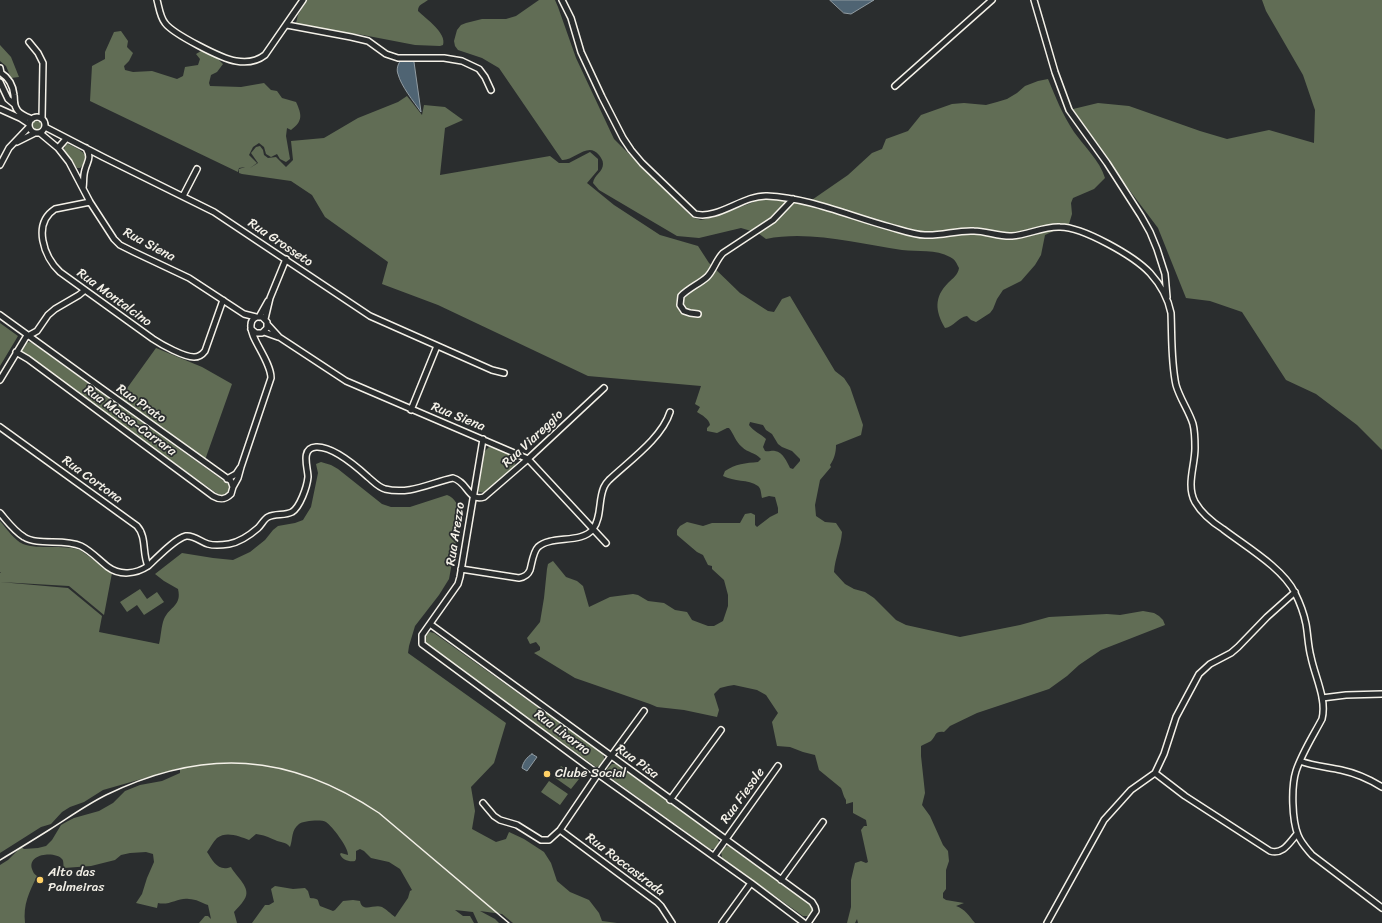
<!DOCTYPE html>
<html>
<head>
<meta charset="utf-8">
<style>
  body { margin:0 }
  canvas { display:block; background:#2a2d2e }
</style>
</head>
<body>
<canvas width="1382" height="923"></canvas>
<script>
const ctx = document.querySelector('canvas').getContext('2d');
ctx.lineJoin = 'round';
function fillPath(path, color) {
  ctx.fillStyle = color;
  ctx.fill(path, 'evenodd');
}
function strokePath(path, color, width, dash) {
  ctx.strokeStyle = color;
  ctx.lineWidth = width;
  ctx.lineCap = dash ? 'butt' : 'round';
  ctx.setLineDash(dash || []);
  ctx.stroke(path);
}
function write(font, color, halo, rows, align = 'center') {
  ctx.font = font + ' Sriracha,sans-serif';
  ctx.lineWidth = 3.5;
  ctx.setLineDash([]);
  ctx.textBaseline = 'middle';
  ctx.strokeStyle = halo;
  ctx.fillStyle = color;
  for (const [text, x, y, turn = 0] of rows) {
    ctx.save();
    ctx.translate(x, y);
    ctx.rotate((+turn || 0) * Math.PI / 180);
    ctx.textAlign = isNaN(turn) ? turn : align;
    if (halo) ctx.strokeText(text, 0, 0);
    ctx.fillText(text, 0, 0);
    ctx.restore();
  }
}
const green = new Path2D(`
  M307,0H428C423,4 418,4 418,11C426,19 447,33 443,45L440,46L415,45L363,35L299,27L296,23L298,15Z
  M539,0H555L558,7L576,58L614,139L692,217L701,220L714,217L759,200H779L806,204L848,175L872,153L882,149L886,139L908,131L921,115L952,104L964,103L986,105L997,102L1007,99L1017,93L1025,86L1038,81L1048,79C1056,98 1062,114 1074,132C1084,146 1100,161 1105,178L1094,189L1073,198L1071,203L1072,214L1069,224L1045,235L1041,255L1035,265L1021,281L1003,290L997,299L993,309L990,313L976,322L971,320L967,316C958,317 954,327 945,328C935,311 934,297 948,283C953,278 958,275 959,268C957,264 955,259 950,257C936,249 918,252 902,250C859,244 810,230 766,239L758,233L741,228L699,238L677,236L599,190L593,183C594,175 603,172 603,164C603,160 601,158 599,155C588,141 574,161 562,160L499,68L482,58L458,50L455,46L454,41L457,30L461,25L466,23L482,19H506L516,16Z
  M1262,0H1382V450L1357,425L1316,394L1286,380L1242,312L1210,301L1186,298L1158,228L1069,110L1098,103L1129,106L1200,131L1227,139L1269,130L1314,143L1315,110L1303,75L1266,11Z
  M121,31L128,41L127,47L133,53L129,61L124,66L125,70L133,72L152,71L177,79L183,76L185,67L198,65L200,59L196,54L201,51L217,58L223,64L217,72L211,75L209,83L210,86L241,87L264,83L271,90L277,91L282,98L296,102C302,115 303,121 291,130L287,128L286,136L290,159L286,162L280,159L277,154L271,157L266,154L264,147L259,143L253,147L249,155L257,163L250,168L258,163L251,153L256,147L260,146L263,150L264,155L268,158L276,157L286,167L293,160L291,141L324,138L358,118L398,102L407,96L422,115L424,105L445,107L463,120L445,128L440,175L550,156L559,163H569L590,152L598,159V170L587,183L614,205L660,235L698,246L709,263L740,293L768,311L774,312L782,299L790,296L835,371L844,378L850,387L863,425L861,435L836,445C836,453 834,459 830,465L831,467L820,480L815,505L816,516L825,522L836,523L842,532C841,546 835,558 834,572L845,584L854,589L865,592L874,598L896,620L906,625L960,637L1020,625L1049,617L1107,614L1120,615L1143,611L1154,613L1159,616L1163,620L1165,625L1101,650L1079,665L1067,676L1049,689L977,713L950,726L944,732C934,731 937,735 931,741C928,743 924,744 921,746V756L925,793L922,805L930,816L943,845L948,851L949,861L946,870V889L943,893V898L946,900L964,903L956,906C965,909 969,916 975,923H858L857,919L855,923H847L851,907V880L855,863L861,861L866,863L868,862L861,830L864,826H867L866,820L853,813V802L846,804V800C843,796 843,792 841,788L819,770L815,755L803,752L790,747L777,746L772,722L778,713L766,695L757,690L734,685L728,686L720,688L714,694L719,710L717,717L684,710L657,707L650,704L575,678L534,653L540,650V647L536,642L530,644L527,638L540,622L544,598L547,569L548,564L553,561L566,577L577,581L583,586L589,607L610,597L633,594L638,595L648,601L664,603L675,610L687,612L692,620L708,626H714L723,621L728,606V595L724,580L712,569V566L708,565L703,555L697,552L677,535V530L680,526L687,522L703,526L712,523H740L745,514L751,513L755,515V525L757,527L770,517L778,513V508L775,497L769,496L762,498C761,494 761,488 758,486C748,479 734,482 723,476L725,471C735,464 746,463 758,462L761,459C755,452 748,453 742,447C735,441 734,434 729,428H727L717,433L707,431V428L710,425C709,419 702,415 697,412L700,407L695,404L701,386L588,376L438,305L382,284L388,262L325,217L312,195L291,181L242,174L239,173V169L245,167L239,168L238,172L90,101L92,66L105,59V52L114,32ZM750,422L763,425L766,430L772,434L778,444L782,447L792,451L800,459V461L793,469L790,468C787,462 783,452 775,451C772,450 769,452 765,451L763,447L766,439C761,434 753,431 749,425Z
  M0,45L11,57L19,77L11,78L6,66L0,61Z
  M36,121L40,122L42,125L41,128L37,131L32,129L31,126L32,122Z
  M68,144C79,149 95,156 80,168H77L64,150L65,145Z
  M0,323L18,336L0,366Z
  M29,342L32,343L228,484C231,491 227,498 219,495L23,354C20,348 22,344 29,342Z
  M156,348L202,367L232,384L205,460L120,398Z
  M489,447C497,448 513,453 516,461L514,467L485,493L479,492L478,489L484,452Z
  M321,462L331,465L338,469L382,504L391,507H410L447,495C455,498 459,506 461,514L449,579L439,595L415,626L409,646L408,653L506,723L494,763L471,787L475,811L472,829L496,842L506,839L509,832L524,839L544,852L551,863L557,881L570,892L589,900L599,913L602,921L617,923H513L502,914L480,911L495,919L499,923H478L473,912L455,910L463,916H470L474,923H252L265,905H269L274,902L271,889L275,886L293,889L305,888L308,891L310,898C320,899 317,899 320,906L333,911L335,910L343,901L353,900L360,901C362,913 374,904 382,907C386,909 391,914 395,917L408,898L410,891L412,890L400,869L389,862L371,858L364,851L360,849L356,851V859L355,861C349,862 342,860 340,854L341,853L348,855C349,848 332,826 326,822C321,819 303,821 299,824C291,830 293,839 290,847C285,841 281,843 275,840C268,837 264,835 256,834L249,840C239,836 226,831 217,838C213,842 210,848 207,852C213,861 218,872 231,867C235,876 253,888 244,900C241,905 237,908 234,912L237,923H199L205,916H208L211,919L208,905C202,903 196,899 189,899C179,897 169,906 158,903L157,908L136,903L142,894L147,878L154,862L153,854L146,852L130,853L121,855L115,860L91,866L64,868C63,865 64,861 62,859C56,851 27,853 32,869C33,872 34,874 37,876C29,893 23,904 25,923H0V865L8,860L21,847L24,849L38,848L46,846L52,840L61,825L68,821L74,818L99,811L113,803L125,791L140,785L162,781L180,773V768L103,790L84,802L70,807L62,812L51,824L41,827L0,853V582L68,588L102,616L99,632L159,644C161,637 161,627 164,619C170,606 182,606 178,589L164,581L155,574L182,553L213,558L233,560L250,552L265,540L273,530L278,526L295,523L303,520L311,507L318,473L316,464Z
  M0,521C7,529 14,540 23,544C39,550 62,544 80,550L112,573L104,615L69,586L0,582V573L1,572H0Z
  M140,589L147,599L157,592L164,602L144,615L137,605L127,612L120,602Z
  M430,632L434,633L603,754L605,761L601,766L596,767L426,644L424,639L425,636Z
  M612,764H616L717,836L719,842C718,847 715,850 710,849L608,776L607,769Z
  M561,766L579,779L571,789L554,777Z
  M549,781L568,794L560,805L541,792Z
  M728,846L730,847L812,905C814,909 813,913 810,916H803L722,858L721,851L725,847Z`);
const water = new Path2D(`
  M830,0H874L851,14L844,13Z
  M402,59L411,60L414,62L421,112C414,102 401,86 398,74C396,69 398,63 402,59Z
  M532,754L537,757L527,771L522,768C523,762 527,757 532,754Z`);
const minor = new Path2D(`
  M157,0C159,7 160,17 165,23C173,34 222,59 236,61C247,63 256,62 265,55L303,0
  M562,0L571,18L581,52L602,97L623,138L631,150L642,163L695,214C718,220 743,195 767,196C810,198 849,216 890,227C901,230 914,235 925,235C942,236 957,230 974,231C986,231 1000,237 1012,236C1028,235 1044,226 1060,227C1083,227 1134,256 1150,273C1160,284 1168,298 1171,313C1172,337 1171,362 1176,385C1180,399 1189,411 1193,424C1195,432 1195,440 1195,448C1195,466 1186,485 1195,502C1202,514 1212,522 1223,529C1245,546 1283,568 1295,593C1300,603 1304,614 1306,624C1308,635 1308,646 1311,657C1315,677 1327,699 1322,719C1313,736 1302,753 1296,771C1291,787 1292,820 1298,835C1301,843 1307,849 1312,855L1382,908
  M1034,0L1055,72L1069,110L1107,163L1141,216L1150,232L1157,249L1165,274L1167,297
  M287,25L351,37L368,41L386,54L398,58H444L462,61L479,69L485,77L491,90
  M29,42L38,53L43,63L42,119
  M0,68L1,73C9,78 13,86 14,95C15,102 13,105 18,111C21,115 27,117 32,119
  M0,82L8,99L14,104
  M895,86L992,0
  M0,109L20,118L29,124
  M29 125a8 8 0 1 1 16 0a8 8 0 1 1-16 0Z
  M45,127L103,157L214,212L370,316L492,370L504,373
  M40,133L58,148L69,162L90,202L114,239L120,245L134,252L189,278L244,314L256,317
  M17,142L35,133
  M58,148L66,139
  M0,165L9,148L29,127
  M83,188C84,182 83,176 85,170C87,161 92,159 86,148
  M183,196L197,169
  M90,202L55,209C32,224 44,257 60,272L153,339C162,345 184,357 194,357C199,357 202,355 205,351L223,300
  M698,314L690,313L684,311L680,305L681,296C689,288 699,284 707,277C714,270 716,260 723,253L773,220L793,199
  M0,315L101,388L231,481L233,487L231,494C225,500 220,500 213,496L28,359L16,352
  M259,317L268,301
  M265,319L270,298L286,259
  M268,325L279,337L346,381L528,459L606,543
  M264,332L278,337
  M0,380L26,337L37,331L48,315L55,309L79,295L85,290
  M411,410L437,346
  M0,427L137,526C147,537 142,553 148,566
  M483,439L460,577L458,584L422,635V644L598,774L751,883L804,923
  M227,479L236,474L240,468
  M233,487L238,478L241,467L271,378C271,361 249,337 251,325C251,318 257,316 262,317L267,322V328L262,333H256L251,329
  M0,513C7,521 14,531 24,537C38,546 64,538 81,546C91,551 99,560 108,567C120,576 136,574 148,566C157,558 174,539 186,536C194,535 201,542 208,544C215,546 223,545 229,544C240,542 250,535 258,528C262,524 264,519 268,517C276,513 284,516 292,512C300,507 307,487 308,477C308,468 300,448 316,447C333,446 356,466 368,477C373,481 378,487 385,489C410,495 430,483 453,478C468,482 468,502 484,497L528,459L604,388
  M461,569L519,578C525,577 528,575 530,570C532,563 533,552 538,547C551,535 582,544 593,529C602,517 598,500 604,487C605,485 607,482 609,480C629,461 662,438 670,412
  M430,624L812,902L815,907L816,911L808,923
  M1322,698L1346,695L1382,694
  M1300,761C1313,766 1327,767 1341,770C1355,773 1369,779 1382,787
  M1155,773L1185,796L1270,851C1283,855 1289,843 1297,834
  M670,800L721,730
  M483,803L494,816L500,820L517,825L541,840H549L560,830L598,774L644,711
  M560,830L657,902L661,906L672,923
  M714,856L778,766
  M781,880L823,822
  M722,923L751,883
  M1047,923L1104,820L1131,790L1155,773L1164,754L1176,717L1199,674L1210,664L1231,653L1238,647L1267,617L1295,592`);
const rail = new Path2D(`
  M0,860C17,850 33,840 49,830C68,818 86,805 106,795C205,747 289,753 379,813L509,923`);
const markers = [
  [547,774,4,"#ffd166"],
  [40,880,4,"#ffd166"]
];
const streetNames = [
  ["Rua Grosseto",280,243,34],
  ["Rua Siena",149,245,28],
  ["Rua Montalcino",114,298,36],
  ["Rua Prato",141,404,35],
  ["Rua Siena",458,417,22],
  ["Rua Massa-Carrara",130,421,36],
  ["Rua Viareggio",533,439,-43],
  ["Rua Cortona",92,480,36],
  ["Rua Arezzo",456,534,-81],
  ["Rua Livorno",562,733,37],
  ["Rua Pisa",637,762,36],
  ["Rua Fiesole",743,796,-54],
  ["Rua Roccastrada",625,865,37]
];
const poiNames = [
  ["Clube Social",555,774],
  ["Alto das",48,873],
  ["Palmeiras",48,888]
];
fillPath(green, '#616d55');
fillPath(water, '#4f6473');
strokePath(water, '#919ca2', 1);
strokePath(minor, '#f4f1e8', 8);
strokePath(minor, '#2a2d2e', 5);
strokePath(rail, '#f4f1e8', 1.5);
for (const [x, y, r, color] of markers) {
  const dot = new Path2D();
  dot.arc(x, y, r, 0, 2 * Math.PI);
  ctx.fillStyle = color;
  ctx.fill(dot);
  strokePath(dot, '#2a2d2e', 1.5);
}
write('13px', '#f4f1e8', '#2a2d2e', streetNames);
write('13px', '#f4f1e8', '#2a2d2e', poiNames, 'left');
</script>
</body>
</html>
